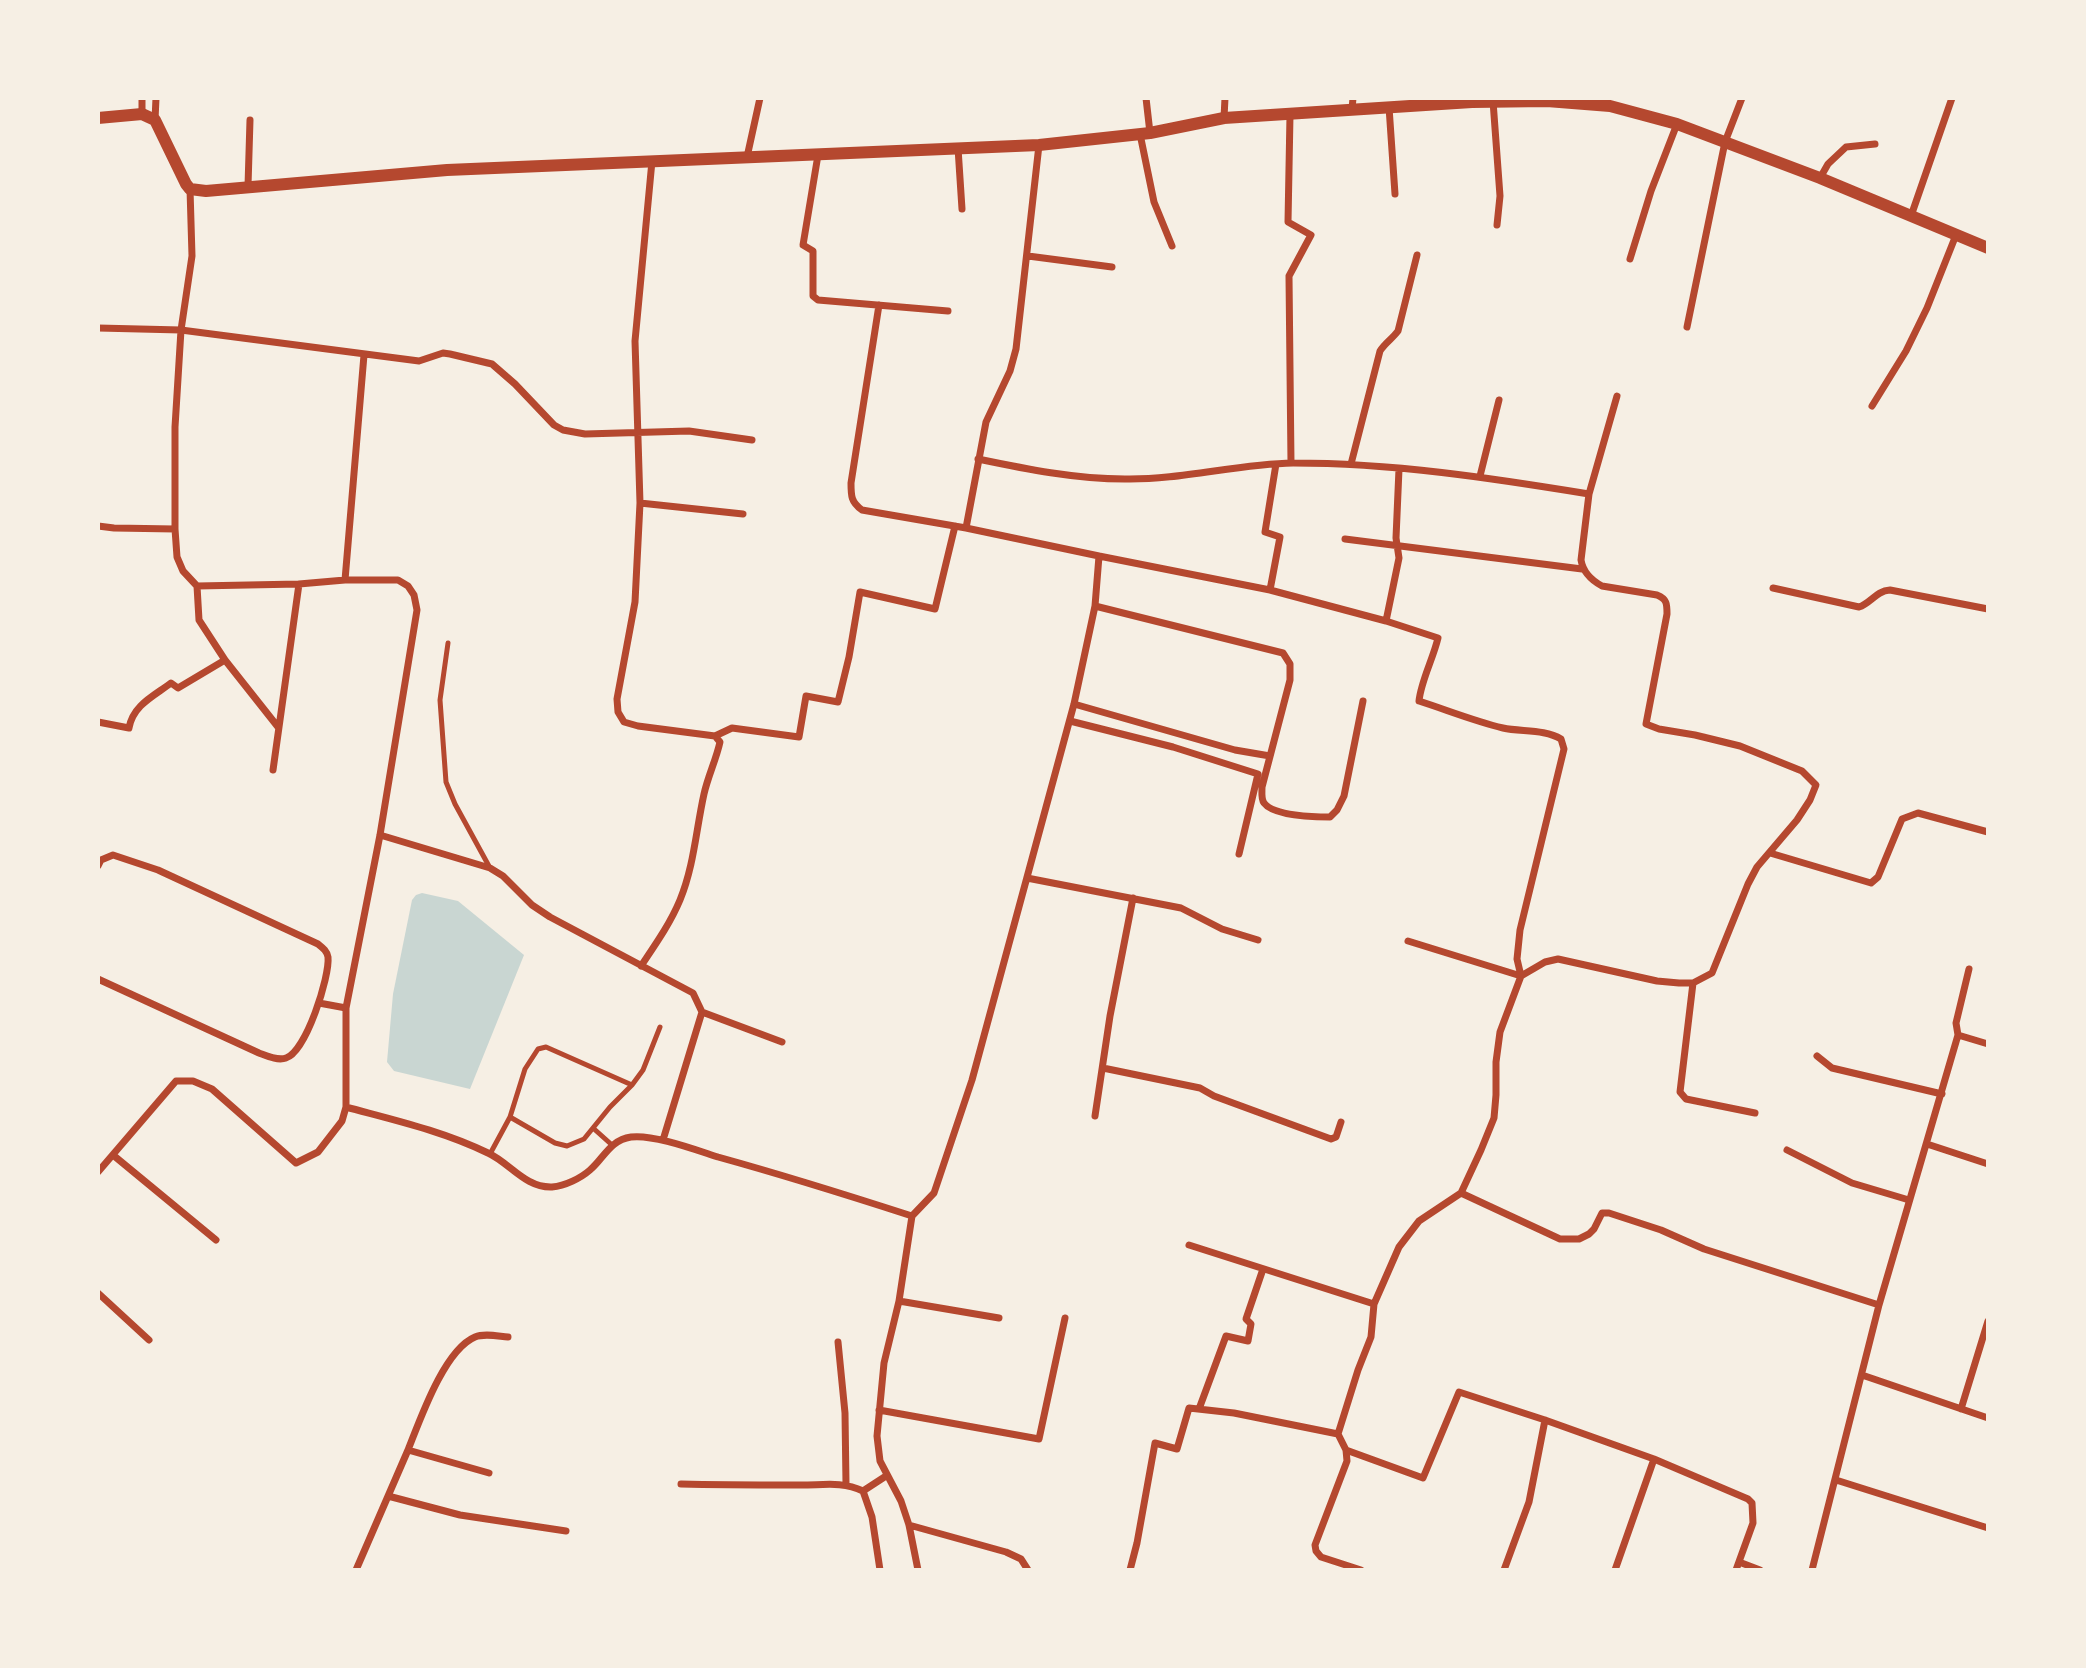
<!DOCTYPE html>
<html>
<head>
<meta charset="utf-8">
<style>
  body { margin:0 }
  #map { position:relative; width:2086px; height:1668px; overflow:hidden; background:#f6efe4; font-family:Cabin,sans-serif }
  canvas { display:block }
  .frame { position:absolute; inset:0; border:100px solid #f6efe4; pointer-events:none }
</style>
</head>
<body>
<div id="map">
<canvas width="2086" height="1668"></canvas>
<div class="frame"></div>
</div>
<script>
const ctx = document.querySelector('canvas').getContext('2d');
ctx.lineJoin = 'round';
function fillPath(path, color) {
  ctx.fillStyle = color;
  ctx.fill(path, 'evenodd');
}
function strokePath(path, color, width, dash) {
  ctx.strokeStyle = color;
  ctx.lineWidth = width;
  ctx.lineCap = dash ? 'butt' : 'round';
  ctx.setLineDash(dash || []);
  ctx.stroke(path);
}
const water = new Path2D(`
  M422,893L458,901L524,955L470,1089L394,1071L387,1062L393,994L412,900L416,895Z`);
const service = new Path2D(`
  M448,643L440,700L446,782L455,804L490,868
  M632,1085L643,1070L660,1027
  M593,1128L612,1145
  M490,1154L510,1117L525,1069L538,1049L546,1047L632,1085L610,1107L584,1139L567,1146L555,1143L510,1117`);
const minor = new Path2D(`
  M1146,98L1150,133
  M1493,101L1500,196L1497,225
  M1389,107L1395,194
  M1352,109L1353,98
  M142,114V98
  M1290,115L1288,222L1311,235L1289,276L1291,463
  M1224,118L1225,98
  M155,120L156,98
  M1140,134L1154,202L1172,246
  M958,148L962,209
  M818,155L803,245L813,251V296L818,300L948,311
  M747,157L760,98
  M652,161L635,341L640,503L635,602L617,699L618,712L624,722L638,726L715,736L732,728L799,737L806,696L838,702L849,657L860,592L935,609L955,526
  M1820,178L1828,164L1846,147L1875,144
  M248,186L250,120
  M1911,216L1952,98
  M1028,256L1112,267
  M1630,259L1651,191L1677,124
  M879,305L851,483C851,496 851,502 862,510L966,528L1099,556L1095,606L1074,704L972,1080L934,1193L912,1216
  M1687,327L1725,142L1742,98
  M98,328L181,330L419,361L443,353L450,354L492,364L515,384L554,425L563,430L585,434L689,431L752,440
  M1872,406L1906,351L1927,308L1956,235
  M978,459C1026,469 1075,479 1125,479C1181,480 1237,464 1293,463C1393,463 1491,478 1589,494
  M1351,464L1380,351C1385,343 1392,339 1398,331L1417,255
  M1399,469L1396,538L1399,558L1386,621L1438,638C1433,659 1421,681 1419,701C1447,710 1474,721 1503,728C1521,732 1545,729 1561,739L1564,749L1520,930L1517,959L1521,976L1545,962L1558,959L1657,981L1679,983H1693L1712,973L1748,884L1757,867L1797,820L1810,800L1816,785L1802,771L1740,746L1695,735L1659,729L1646,724L1667,614C1667,604 1667,599 1657,595L1602,586C1591,580 1583,572 1581,560L1589,494L1617,396
  M1480,476L1499,400
  M640,503L743,514
  M98,526L114,528L175,529
  M966,528L986,422L1010,371L1016,349L1039,145
  M1345,539L1582,569
  M1099,556L1270,590L1386,621
  M345,580L364,355
  M197,586L199,620L225,660L278,727
  M1773,588L1859,607C1871,603 1876,591 1890,590L1988,609
  M1270,590L1280,537L1265,532L1276,464
  M1095,606L1283,653L1290,664V680L1262,787C1262,792 1261,799 1264,803C1274,816 1315,817 1330,817L1337,810L1344,796L1363,701
  M1074,704L1235,750L1270,756
  M1070,721L1173,747L1258,774L1239,854
  M98,722L129,728C133,705 154,696 171,683L178,688L225,660
  M273,770L299,584
  M380,835L490,868L503,876L532,905L550,917L693,993L702,1012L663,1140
  M1770,853L1871,883L1878,877L1902,819L1918,813L1988,832
  M98,866L101,860L113,855L158,870L318,944C323,948 327,951 328,957C330,976 306,1052 286,1058C278,1061 267,1056 259,1053L98,979
  M1027,878L1181,908L1222,929L1258,940
  M641,966C655,945 670,924 680,900C694,866 696,830 704,794C708,776 716,760 720,742L715,736
  M1693,983L1680,1092L1686,1099L1755,1113
  M319,1003L346,1008
  M702,1012L782,1042
  M1958,1035L1988,1044
  M1817,1056L1832,1068L1942,1094
  M1103,1068L1200,1088L1214,1096L1331,1139L1336,1137L1341,1122
  M346,1107C394,1120 443,1131 488,1153C510,1163 525,1188 552,1187C565,1186 581,1178 590,1170C604,1158 610,1140 631,1137C653,1134 696,1150 718,1157C783,1175 847,1195 912,1216
  M1095,1116L1110,1016L1133,898
  M1927,1144L1988,1164
  M1787,1150L1852,1183L1909,1200
  M113,1155L216,1240
  M98,1172L176,1081H193L212,1089L296,1163L318,1152L342,1121L346,1107V1008L380,835L417,610L414,595L408,586L398,580H345L299,584L197,586L183,571L177,557L175,529V427L181,330L192,256L190,189
  M1461,1193L1560,1239H1579L1589,1234L1594,1229L1602,1213H1609L1661,1230L1704,1249L1879,1305
  M912,1216L899,1301L884,1363L877,1436L880,1461L901,1501L909,1525L918,1570
  M1189,1245L1374,1304
  M98,1293L149,1340
  M899,1301L999,1318
  M838,1342L845,1413L846,1484
  M1862,1375L1988,1418
  M1199,1409L1226,1336L1248,1341L1251,1324L1246,1319L1263,1269
  M1961,1409L1988,1321
  M879,1410L1039,1439L1065,1318
  M408,1450C420,1420 444,1350 475,1337C484,1333 497,1336 508,1337
  M1346,1450L1423,1478L1459,1392L1545,1420L1654,1459L1748,1499L1752,1503L1753,1523L1736,1570
  M1836,1480L1988,1528
  M681,1484C719,1485 757,1485 795,1485C820,1486 840,1480 863,1491L872,1517L880,1570
  M863,1491L886,1476
  M388,1496L460,1515L566,1531
  M909,1525L1006,1552L1021,1559L1028,1570
  M1739,1562L1760,1570
  M356,1570L408,1450L489,1473
  M1130,1570L1137,1543L1155,1443L1177,1449L1189,1408L1234,1413L1338,1434
  M1361,1570L1321,1557L1316,1551L1315,1545L1347,1461L1346,1450L1338,1434L1358,1370L1371,1337L1374,1304L1399,1247L1419,1221L1461,1193L1481,1150L1494,1118L1496,1095V1062L1500,1032L1521,976L1408,941
  M1504,1570L1529,1502L1545,1420
  M1615,1570L1654,1459
  M1812,1570L1879,1305L1958,1035L1956,1023L1969,969`);
const tertiary = new Path2D(`
  M98,118L142,114L155,120L186,184L190,189L206,191L447,170L1039,145L1150,133L1224,118L1472,102L1547,101L1610,106L1677,124L1820,178L1988,248`);
fillPath(water, '#c9d6d2');
strokePath(service, '#b5482f', 5);
strokePath(minor, '#b5482f', 7);
strokePath(tertiary, '#b5482f', 12);
</script>
</body>
</html>
